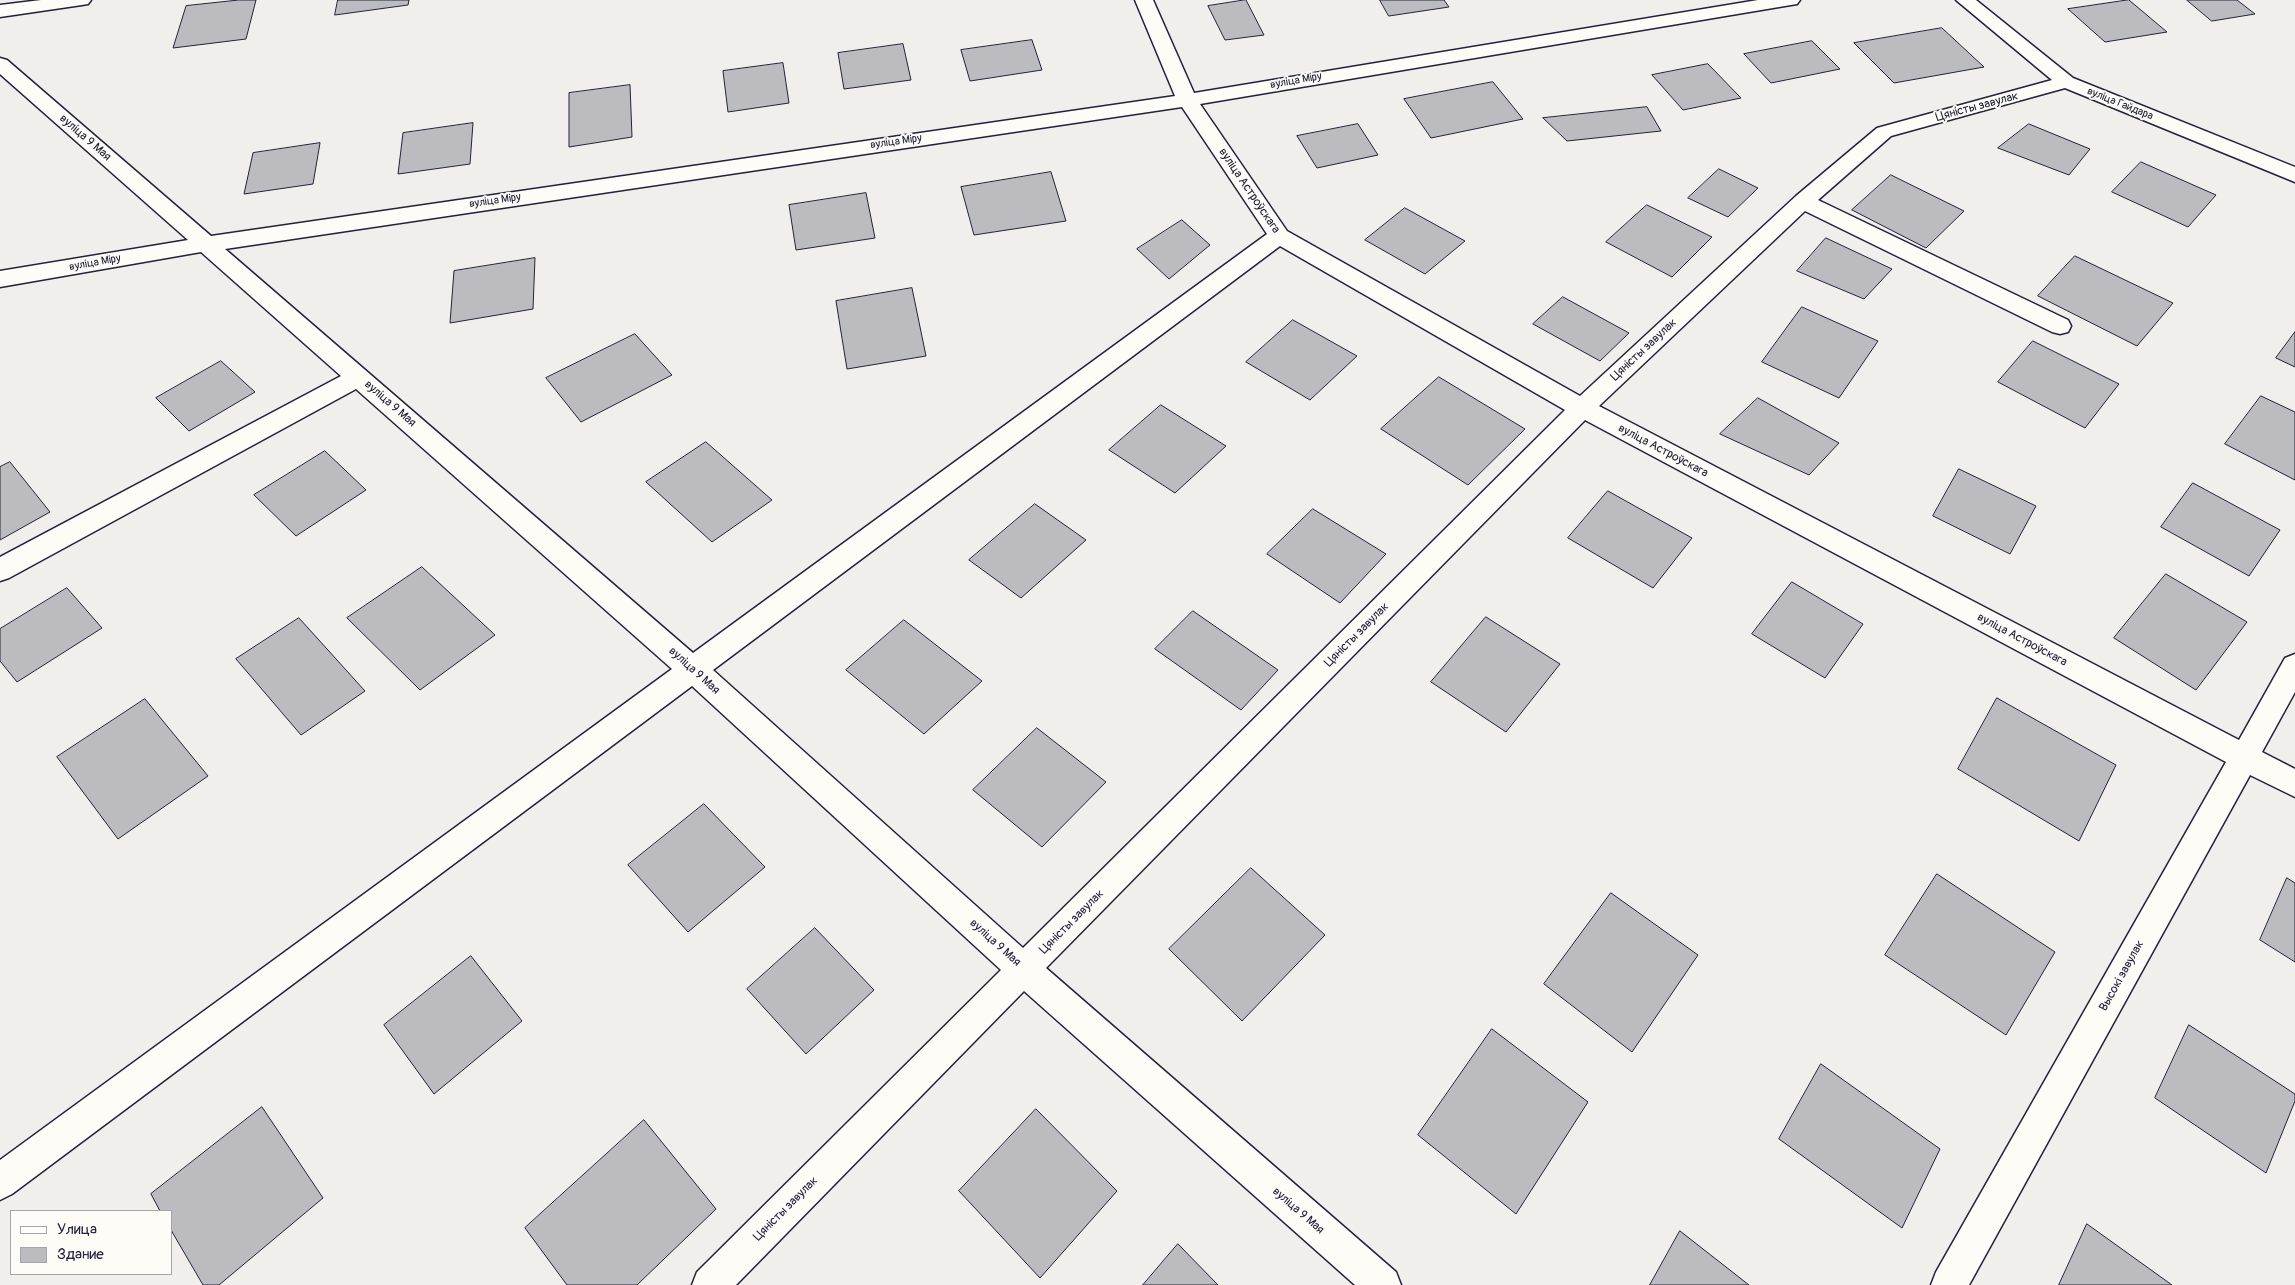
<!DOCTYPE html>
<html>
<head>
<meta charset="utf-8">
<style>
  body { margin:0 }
  #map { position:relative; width:2295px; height:1285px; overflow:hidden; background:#f0efec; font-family:Pangolin,sans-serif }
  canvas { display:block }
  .legend { position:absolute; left:10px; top:1210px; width:162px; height:65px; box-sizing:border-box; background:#fdfcf7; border:1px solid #a5a5ac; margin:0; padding:6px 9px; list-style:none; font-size:15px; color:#22223b }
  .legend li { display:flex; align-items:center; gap:10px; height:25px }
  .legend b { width:25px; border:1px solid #a5a5ac }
</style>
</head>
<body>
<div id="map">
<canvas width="2295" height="1285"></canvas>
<ul class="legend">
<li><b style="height:6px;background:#fdfcf7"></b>Улица</li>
<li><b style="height:14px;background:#bcbcc0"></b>Здание</li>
</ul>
</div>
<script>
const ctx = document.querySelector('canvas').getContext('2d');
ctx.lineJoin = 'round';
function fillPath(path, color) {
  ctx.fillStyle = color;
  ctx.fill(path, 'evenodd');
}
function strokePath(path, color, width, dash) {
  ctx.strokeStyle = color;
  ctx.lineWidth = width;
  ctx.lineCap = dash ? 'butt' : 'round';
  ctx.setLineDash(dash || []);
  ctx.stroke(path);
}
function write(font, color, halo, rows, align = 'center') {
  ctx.font = font + ' Pangolin,sans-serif';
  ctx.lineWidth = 4;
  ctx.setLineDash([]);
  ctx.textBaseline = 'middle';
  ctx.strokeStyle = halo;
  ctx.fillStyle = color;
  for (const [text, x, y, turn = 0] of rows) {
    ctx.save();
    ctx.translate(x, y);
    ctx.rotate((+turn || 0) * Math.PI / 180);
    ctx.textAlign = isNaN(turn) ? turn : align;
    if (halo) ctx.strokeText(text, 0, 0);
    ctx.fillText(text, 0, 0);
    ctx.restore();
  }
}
const building = new Path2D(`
  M239,0H256L246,39L173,48L186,6Z
  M338,0H409L408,5L335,15Z
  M1246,0L1264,35L1225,40L1208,6Z
  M1380,0H1444L1449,7L1389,16Z
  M2129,0L2167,32L2105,42L2068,9Z
  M2187,0H2237L2255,14L2212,21Z
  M1942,28L1984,67L1894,83L1854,43Z
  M1032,40L1042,70L970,81L961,50Z
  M1812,41L1840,69L1771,83L1744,54Z
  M903,44L911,80L844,89L838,53Z
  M783,63L789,103L728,112L723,71Z
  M1708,64L1741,98L1683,110L1652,75Z
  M1493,82L1523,119L1431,138L1404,99Z
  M630,85L632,137L569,147V93Z
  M1647,107L1661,131L1567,141L1543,118Z
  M473,123L470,164L398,174L403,133Z
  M1358,124L1378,155L1317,168L1297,136Z
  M2029,124L2090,149L2069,175L1998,148Z
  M320,143L313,184L244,194L253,153Z
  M2141,162L2216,195L2188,227L2112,192Z
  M1719,169L1758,188L1728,217L1688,198Z
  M1051,172L1066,221L974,235L961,187Z
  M1891,175L1964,211L1926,248L1852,210Z
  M866,193L875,238L796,250L789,205Z
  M1647,205L1712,237L1672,277L1606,242Z
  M1405,208L1465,241L1425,274L1365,240Z
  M1182,220L1210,245L1169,279L1137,249Z
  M1826,238L1892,269L1864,299L1797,271Z
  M2075,256L2173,303L2137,346L2038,296Z
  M535,258L533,309L450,323L454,271Z
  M912,288L926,356L847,369L836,301Z
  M1563,297L1629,333L1600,361L1533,324Z
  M1802,307L1878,341L1839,398L1762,362Z
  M1293,320L1357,356L1310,400L1246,362Z
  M2295,332V367L2276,358Z
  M635,334L672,375L581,422L546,378Z
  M2033,341L2119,384L2085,428L1998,382Z
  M221,361L255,392L189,431L156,398Z
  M1439,377L1525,429L1468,485L1381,429Z
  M2261,396L2295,412V480L2225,444Z
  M1758,398L1839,443L1809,475L1720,434Z
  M1161,405L1226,446L1175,493L1109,450Z
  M706,442L772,500L712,542L646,482Z
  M325,451L366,490L296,536L254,495Z
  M10,462L50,512L0,540V467Z
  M1959,469L2036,506L2010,554L1933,516Z
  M2193,483L2280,530L2249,576L2161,527Z
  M1608,491L1692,538L1653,588L1568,538Z
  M1035,504L1086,540L1021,598L969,560Z
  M1313,509L1386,554L1340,603L1267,554Z
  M422,567L495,635L420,690L347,618Z
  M2166,574L2247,622L2196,690L2114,638Z
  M1792,582L1863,624L1825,678L1752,634Z
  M67,588L102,628L17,682L0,661V629Z
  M1193,611L1278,670L1241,710L1155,649Z
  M1486,617L1560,664L1506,732L1431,682Z
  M299,618L365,691L301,735L236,659Z
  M904,620L982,681L924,734L846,670Z
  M1997,698L2116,765L2079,841L1958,769Z
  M145,699L208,776L118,839L57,757Z
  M1037,728L1106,782L1042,847L973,790Z
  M704,804L765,867L688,932L628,865Z
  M1251,868L1325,935L1242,1021L1169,949Z
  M1937,874L2055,952L2006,1035L1885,955Z
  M2287,878L2295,883V962L2260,940Z
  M1611,893L1698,955L1632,1052L1544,984Z
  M815,928L874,990L806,1054L747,989Z
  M471,956L522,1021L434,1094L384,1025Z
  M2189,1025L2295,1094V1101L2266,1173L2155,1098Z
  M1492,1029L1588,1102L1516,1214L1418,1135Z
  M1821,1064L1940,1149L1902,1228L1779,1139Z
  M262,1107L323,1198L219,1285H203L171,1230V1211H160L151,1194Z
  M1036,1109L1117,1191L1040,1278L959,1191Z
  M644,1120L716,1209L637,1285H567L525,1228Z
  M2087,1224L2172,1285H2059Z
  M1680,1231L1749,1285H1650Z
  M1178,1244L1218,1285H1143Z`);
const minor = new Path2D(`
  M41,0H91L88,4L82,5L0,17V5Z
  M1135,0H1153L1194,93L1758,0H1800L1797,4L1791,5L1200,104L1287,231L1580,396L1796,196L1877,128L2052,80L1956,0H1976L2073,78L2295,167V182L2065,88L1891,136L1818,200L2068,320L2071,326L2068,332L2060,334L2052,332L1805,211L1599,406L2239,740L2285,658L2295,654V692L2262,752L2295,769V797L2250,775L1969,1285H1931L1936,1272L2226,762L1585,420L1046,968L1396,1272L1401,1285H1355L1024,991L736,1285H692L697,1272L1001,970L692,686L12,1194L0,1200V1160L672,669L356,389L9,578L0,581V557L341,376L201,252L0,287V271L188,240L0,74V58L7,60L211,236L1175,96ZM1182,107L1267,234L693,653L225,249ZM1280,246L1565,410L1023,948L713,670Z`);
const farStreetnames = [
  ["вуліца Міру",1296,81,-10],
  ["вуліца Гайдара",2120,104,22],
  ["вуліца Міру",896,142,-8],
  ["вуліца Міру",495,201,-8],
  ["вуліца Міру",95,263,-10]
];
const streetNames = [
  ["Цяністы завулак",1977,107,-15],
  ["вуліца 9 Мая",85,138,41],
  ["вуліца Астроўскага",1249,191,56],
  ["Цяністы завулак",1644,350,-43],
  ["вуліца 9 Мая",390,404,41],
  ["вуліца Астроўскага",1663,451,28],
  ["Цяністы завулак",1357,635,-45],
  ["вуліца Астроўскага",2022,640,28],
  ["вуліца 9 Мая",694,671,42],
  ["Цяністы завулак",1072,922,-45],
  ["вуліца 9 Мая",995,943,42],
  ["Высокі завулак",2122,976,-61],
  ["Цяністы завулак",786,1209,-45],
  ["вуліца 9 Мая",1298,1211,41]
];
fillPath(building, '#bcbcc0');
strokePath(building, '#22223b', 1);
strokePath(minor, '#22223b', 3);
fillPath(minor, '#fdfcf7');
write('11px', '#22223b', '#fdfcf7', farStreetnames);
write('12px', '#22223b', '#fdfcf7', streetNames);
</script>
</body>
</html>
